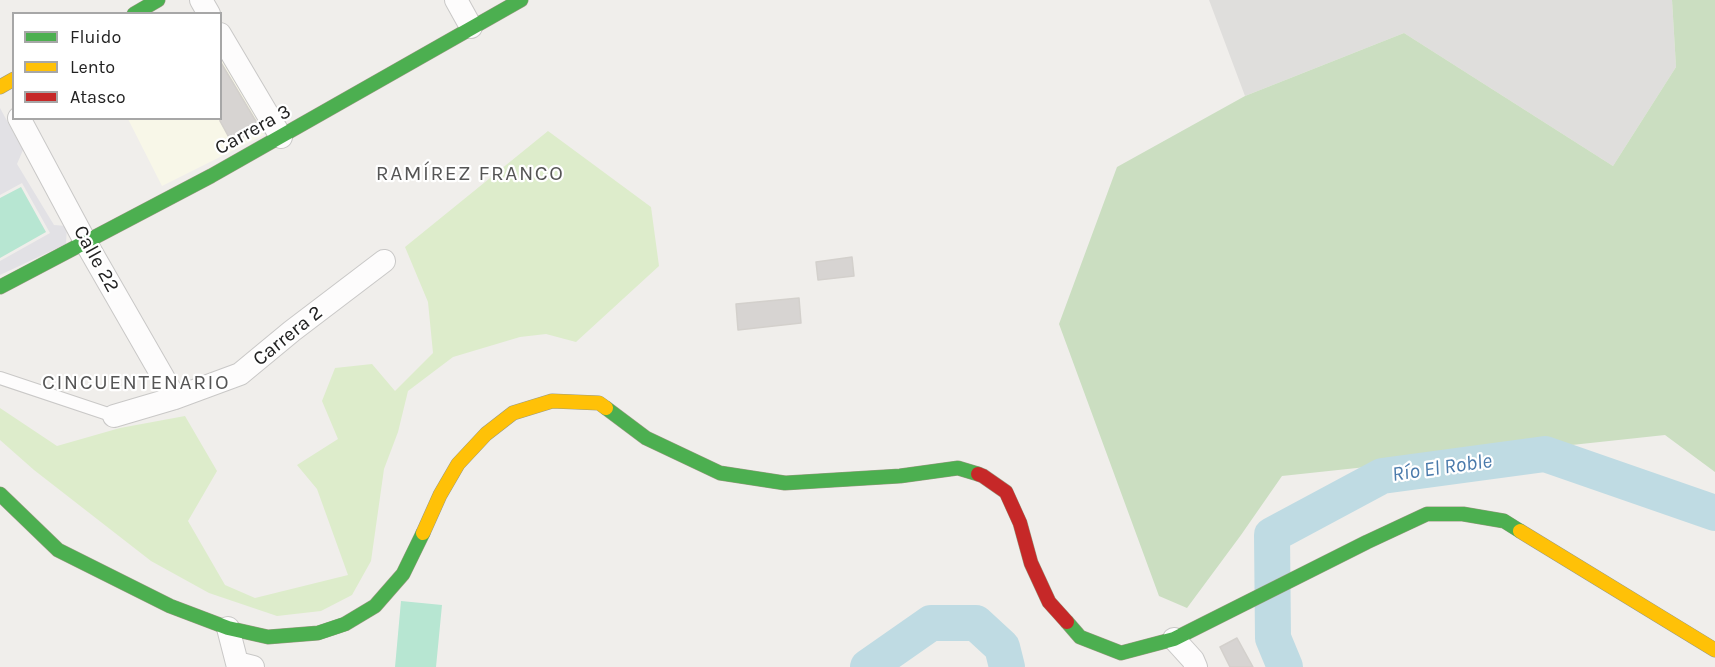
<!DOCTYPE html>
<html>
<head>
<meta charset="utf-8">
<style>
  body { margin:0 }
  #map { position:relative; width:1715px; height:667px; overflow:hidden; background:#f0eeeb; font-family:Karla,sans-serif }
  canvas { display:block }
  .legend { position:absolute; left:12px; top:12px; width:210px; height:108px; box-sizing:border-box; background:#fff; border:2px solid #a7a7a7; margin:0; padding:8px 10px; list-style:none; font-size:18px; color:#222 }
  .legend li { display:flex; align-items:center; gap:12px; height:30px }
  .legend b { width:30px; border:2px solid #a7a7a7 }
</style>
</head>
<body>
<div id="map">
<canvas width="1715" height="667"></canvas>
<ul class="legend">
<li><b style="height:8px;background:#4caf50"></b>Fluido</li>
<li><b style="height:8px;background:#ffc107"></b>Lento</li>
<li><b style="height:8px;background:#c62828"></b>Atasco</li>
</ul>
</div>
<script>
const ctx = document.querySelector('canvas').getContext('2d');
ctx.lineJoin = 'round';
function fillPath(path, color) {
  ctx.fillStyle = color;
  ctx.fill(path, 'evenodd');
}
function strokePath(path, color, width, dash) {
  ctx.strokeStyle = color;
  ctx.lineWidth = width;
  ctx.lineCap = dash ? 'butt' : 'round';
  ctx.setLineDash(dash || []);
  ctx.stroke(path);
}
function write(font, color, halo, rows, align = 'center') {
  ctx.font = font + ' Karla,sans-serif';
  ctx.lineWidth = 4.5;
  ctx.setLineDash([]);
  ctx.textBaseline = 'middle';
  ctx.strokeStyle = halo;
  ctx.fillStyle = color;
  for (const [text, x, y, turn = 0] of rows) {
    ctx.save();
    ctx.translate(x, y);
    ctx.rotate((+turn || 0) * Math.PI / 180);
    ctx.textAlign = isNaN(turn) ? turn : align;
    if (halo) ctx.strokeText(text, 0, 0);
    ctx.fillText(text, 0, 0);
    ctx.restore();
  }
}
const residential = new Path2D(`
  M1209,0H1672L1676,67L1613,166L1404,33L1245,96Z`);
const education = new Path2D(`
  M221,47L264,135L162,186L128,119L220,118Z`);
const grass = new Path2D(`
  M548,131L651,207L659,266L576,342L546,334L520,337L453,357L408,391L398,432L384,469L371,561L352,595L321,611L277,616L209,593L151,561L34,470L0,440V408L57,446L120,428L185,416L217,471L188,521L225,585L255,598L348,575L317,489L297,465L338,439L322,401L335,368L372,364L395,391L433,353L428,302L405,247Z`);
const forest = new Path2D(`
  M1672,0H1715V472L1665,435L1282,476L1241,535L1187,608L1159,596L1059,324L1117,167L1245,96L1404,33L1613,166L1676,67Z`);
const pitch = new Path2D(`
  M21,187L46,232L0,258V198Z
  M401,601L442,605L436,667H395Z`);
const plaza = new Path2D(`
  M0,108L23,150L17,164L54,225L67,226L66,244L0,275V261L50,233L22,183L0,195Z`);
const river = new Path2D(`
  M868,667L931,623H976L1002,647L1007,667
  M1285,667L1273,638L1272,535L1382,476L1545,454L1715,513`);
const building = new Path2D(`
  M220,61L260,128L232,143L220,121Z
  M852,257L854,276L818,280L816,262Z
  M799,298L801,323L738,330L736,304Z
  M1237,638L1253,667H1230L1220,647Z`);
const lane = new Path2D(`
  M0,378L114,416`);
const street = new Path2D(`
  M201,0L209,14
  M456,0L471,27
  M220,34L281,137
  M19,118L86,243L175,398
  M114,416L175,398L240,374L292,331L384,261
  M228,628L237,663L253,667
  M1174,639L1193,660L1196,667`);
const fast = new Path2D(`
  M134,14L158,0
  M0,287L211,176L521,0
  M606,408L646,438L720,473L785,483L900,476L958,468L978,474
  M0,494L58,550L170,606L228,628L268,637L318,633L345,624L375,606L403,574L423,533
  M1067,622L1080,637L1121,653L1174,639L1367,542L1427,514H1463L1504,521L1520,531`);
const slow = new Path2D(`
  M0,87L14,79
  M1520,531L1715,650
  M423,533L440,495L458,464L486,434L513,413L552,401L599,403L606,408`);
const jam = new Path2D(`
  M978,474L983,476L1006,492L1020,523L1031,563L1049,602L1067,622`);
const streetNames = [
  ["Carrera 3",253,130,-29],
  ["Calle 22",96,259,61],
  ["Carrera 2",288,336,-39]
];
const neighbourhoodNames = [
  ["RAMÍREZ FRANCO",470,174],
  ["CINCUENTENARIO",136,383]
];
const waterNames = [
  ["Río El Roble",1442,468,-8]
];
fillPath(residential, '#dfdedc');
fillPath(education, '#f8f7e8');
fillPath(grass, '#ddeccb');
fillPath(forest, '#cbdec1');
fillPath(pitch, '#b7e6d2');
fillPath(plaza, '#e2e1e5');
strokePath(river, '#bfdbe3', 36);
fillPath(building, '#d7d4d2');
strokePath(building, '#d3d0cc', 1.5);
strokePath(lane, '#c9c8c7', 14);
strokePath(street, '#c9c8c7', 24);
strokePath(fast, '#999a82', 15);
strokePath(slow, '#999a82', 15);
strokePath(jam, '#999a82', 15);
strokePath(lane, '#fdfcfc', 12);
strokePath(street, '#fdfcfc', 22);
strokePath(fast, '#4caf50', 14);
strokePath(slow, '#ffc107', 14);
strokePath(jam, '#c62828', 14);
write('20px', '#222', '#fff', streetNames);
ctx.letterSpacing = '1.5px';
write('21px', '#555', '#fff', neighbourhoodNames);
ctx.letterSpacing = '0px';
write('italic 21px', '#4a7aab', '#fff', waterNames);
</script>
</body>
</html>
